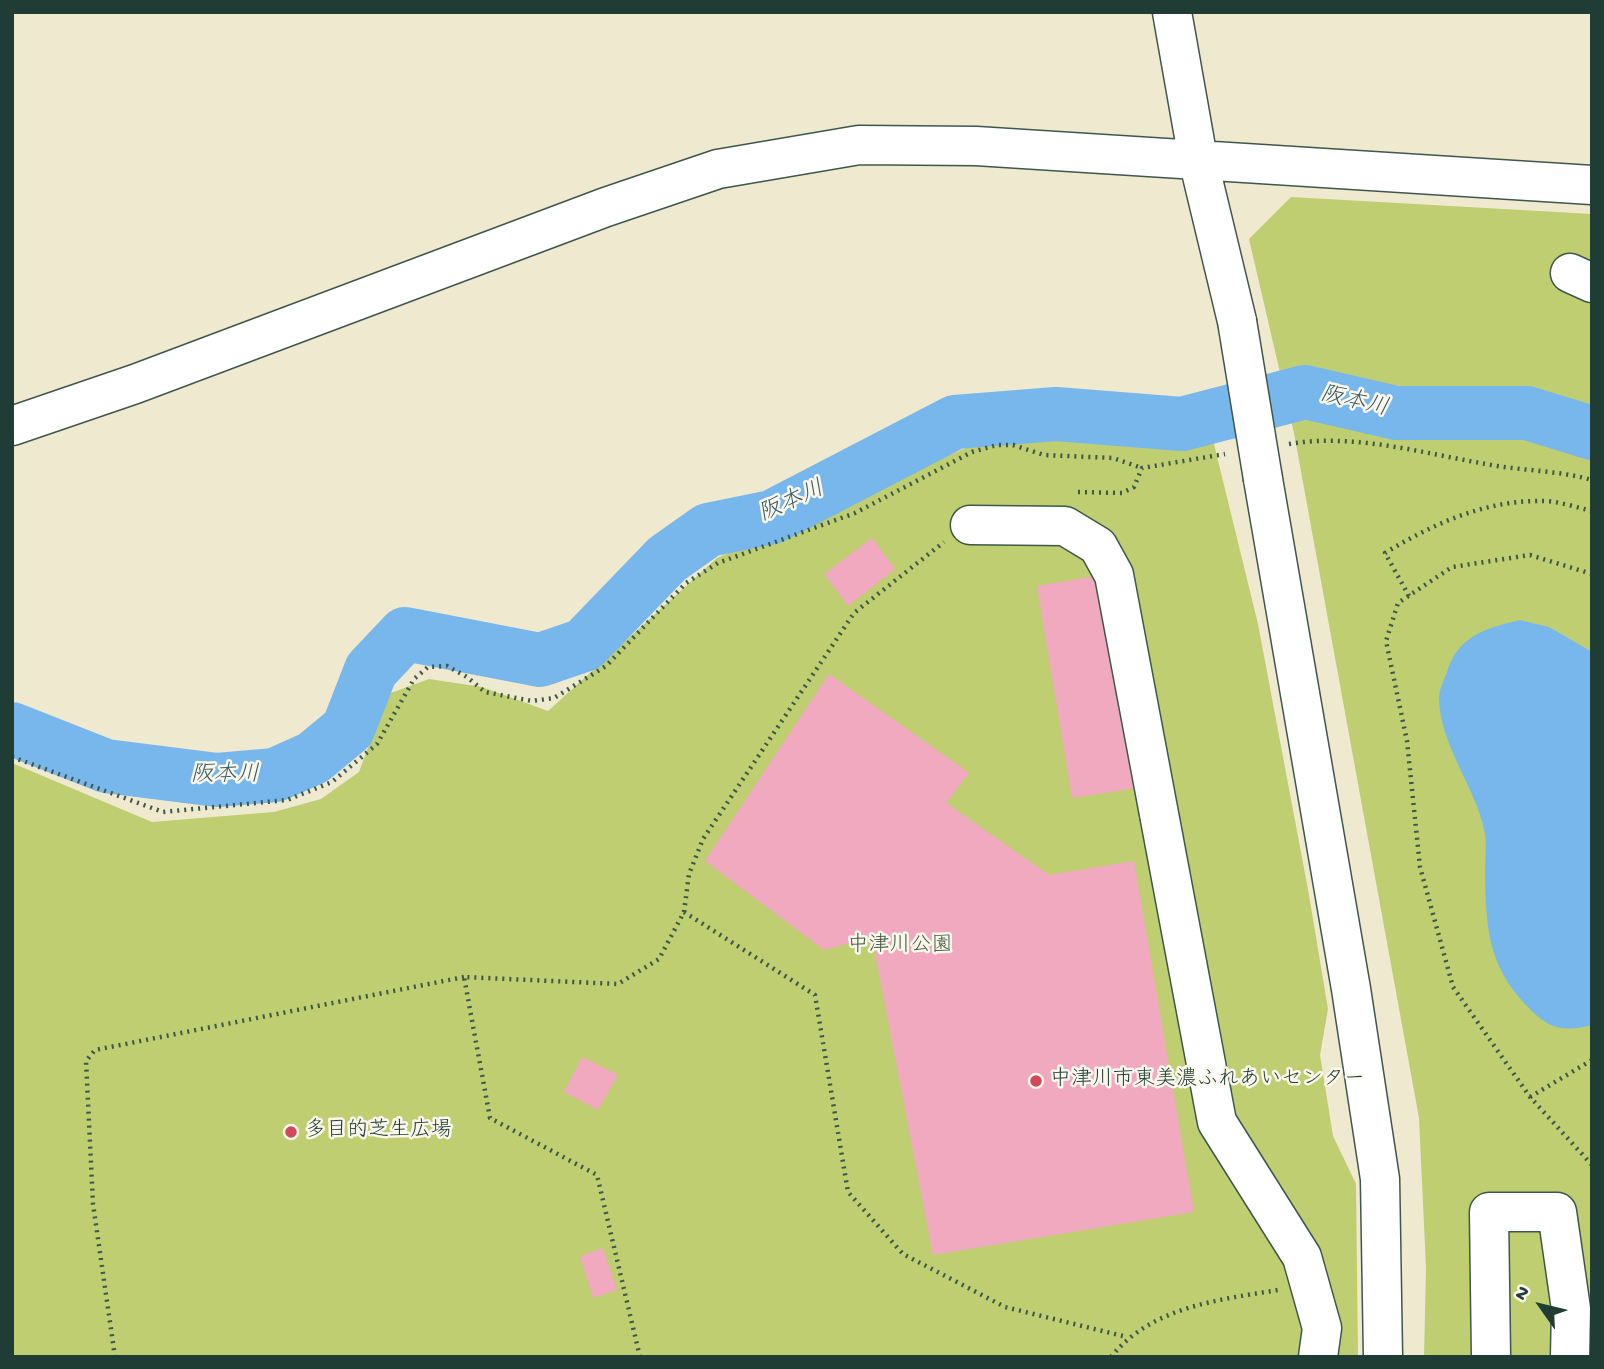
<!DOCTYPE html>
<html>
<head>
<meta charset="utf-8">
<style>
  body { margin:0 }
  #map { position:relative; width:1604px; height:1369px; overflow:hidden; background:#efe9cf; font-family:"Gochi Hand",sans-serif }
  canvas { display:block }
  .frame { position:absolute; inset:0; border:14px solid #1f3d34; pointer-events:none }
  .north { position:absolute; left:1506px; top:1271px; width:70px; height:70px; -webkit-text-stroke:5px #fbf7ec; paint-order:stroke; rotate:304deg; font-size:19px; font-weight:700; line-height:28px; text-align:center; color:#1f3d34 }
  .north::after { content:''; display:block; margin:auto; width:24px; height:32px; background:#1f3d34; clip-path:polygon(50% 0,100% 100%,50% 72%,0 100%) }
</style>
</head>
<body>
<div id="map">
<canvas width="1604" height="1369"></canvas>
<div class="frame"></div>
<div class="north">N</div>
</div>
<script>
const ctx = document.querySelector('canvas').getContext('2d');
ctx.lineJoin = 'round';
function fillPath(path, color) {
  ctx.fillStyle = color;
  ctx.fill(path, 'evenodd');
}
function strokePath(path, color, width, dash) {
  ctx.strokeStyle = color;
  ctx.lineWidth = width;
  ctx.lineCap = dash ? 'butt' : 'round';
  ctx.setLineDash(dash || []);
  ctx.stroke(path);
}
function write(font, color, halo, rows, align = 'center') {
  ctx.font = font + ' "Gochi Hand","Klee One",sans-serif';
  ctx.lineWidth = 5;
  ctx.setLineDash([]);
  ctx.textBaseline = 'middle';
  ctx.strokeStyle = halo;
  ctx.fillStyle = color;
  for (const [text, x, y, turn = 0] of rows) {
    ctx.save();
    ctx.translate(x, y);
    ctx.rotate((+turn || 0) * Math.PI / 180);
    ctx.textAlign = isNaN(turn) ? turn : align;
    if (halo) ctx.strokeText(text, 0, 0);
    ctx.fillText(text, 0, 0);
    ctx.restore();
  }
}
const green = new Path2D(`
  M1291,197L1592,214V1357H1424L1426,1268L1419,1118L1294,433L1249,239Z
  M995,435L1212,436L1258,624L1309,895L1328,1009L1320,1055L1333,1136L1356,1184L1358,1357H12V763L152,822L274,812L321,799L359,772L388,694L429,679L482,687L548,711L717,558Z`);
const water = new Path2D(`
  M1520,620L1549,627L1592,652V1025C1562,1033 1547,1028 1526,1005C1487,964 1486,926 1485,872C1485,860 1487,846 1485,834C1477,788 1440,747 1439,698C1439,690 1444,680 1447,672C1458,636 1486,628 1520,620Z`);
const river = new Path2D(`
  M12,729L106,766L217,780L275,775L313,758L348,729L371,670L405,634L540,660L584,645L667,559L708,530L772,517L955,422L1056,414L1182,424L1305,392L1396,413H1527L1592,433`);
const building = new Path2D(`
  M872,538L895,569L848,606L824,574Z
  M1101,575L1136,788L1072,798L1037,586Z
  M829,674L969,773L946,803L1049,875L1134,861L1194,1212L933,1255L872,937L824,950L705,861Z
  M582,1057L618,1075L598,1110L564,1092Z
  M603,1248L617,1290L593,1298L580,1256Z`);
const path = new Path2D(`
  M1289,444C1354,433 1422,453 1486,464C1521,471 1557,470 1592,480
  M1078,492L1122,493L1134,487L1142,468L1225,454
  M1592,574L1530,555L1452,567L1398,603L1386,641L1407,741L1420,867L1453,987L1530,1097L1592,1165
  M1409,596L1385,553C1431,525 1483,501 1538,501C1555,500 1575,507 1592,511
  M12,757L163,812L287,800L332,782L377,744L414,679L428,667L447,666L467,677L485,692L532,701L554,698L606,666L686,583L718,563L855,513L972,452L997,445H1013L1044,455L1113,458L1142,468
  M684,912L815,995L848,1192L903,1254L1005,1307L1127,1337
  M1530,1097L1592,1060
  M115,1357L93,1204L86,1061L95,1050L464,977
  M640,1357L597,1175L490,1118L464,977L618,984L659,959L684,912L689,874L703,839L854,613L944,542
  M1111,1357C1151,1307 1217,1300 1278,1290`);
const minor = new Path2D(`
  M1172,12L1198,159L1237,321
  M1570,273L1592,283
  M12,426L135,384L606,207L718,169L859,145L976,146L1592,185
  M1263,479L1351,989L1380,1179L1383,1357
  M970,525L1065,526L1098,546L1114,575L1217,1122L1302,1257L1322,1328L1318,1357
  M1491,1357L1489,1212H1557L1571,1309L1570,1357`);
const minorBridge = new Path2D(`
  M1237,321L1263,479`);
const markers = [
  [1036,1081,7,"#d1495b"],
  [291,1132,7,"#d1495b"]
];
const parkNames = [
  ["中津川公園",900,947]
];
const poiNames = [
  ["中津川市東美濃ふれあいセンター",1050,1081],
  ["多目的芝生広場",305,1132]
];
const waterNames = [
  ["阪本川",1354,403,13],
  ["阪本川",792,503,-24],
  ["阪本川",225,776]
];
fillPath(green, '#bece71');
fillPath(water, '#78b7ec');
strokePath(river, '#78b7ec', 54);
fillPath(building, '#f1a9c0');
strokePath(minor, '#3e574b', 41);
strokePath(path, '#3e574b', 4.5, [2, 5]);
strokePath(minor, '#fff', 38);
strokePath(minorBridge, '#3e574b', 41, []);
strokePath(minorBridge, '#fff', 38);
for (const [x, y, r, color] of markers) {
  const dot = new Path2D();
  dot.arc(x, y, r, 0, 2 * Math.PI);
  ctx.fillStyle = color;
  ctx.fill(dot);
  strokePath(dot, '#fbf7ec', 2.5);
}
write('21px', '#3f5a40', '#fbf7ec', parkNames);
write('21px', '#1f3d34', '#fbf7ec', poiNames, 'left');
write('italic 23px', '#355c62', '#fbf7ec', waterNames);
</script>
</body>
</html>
